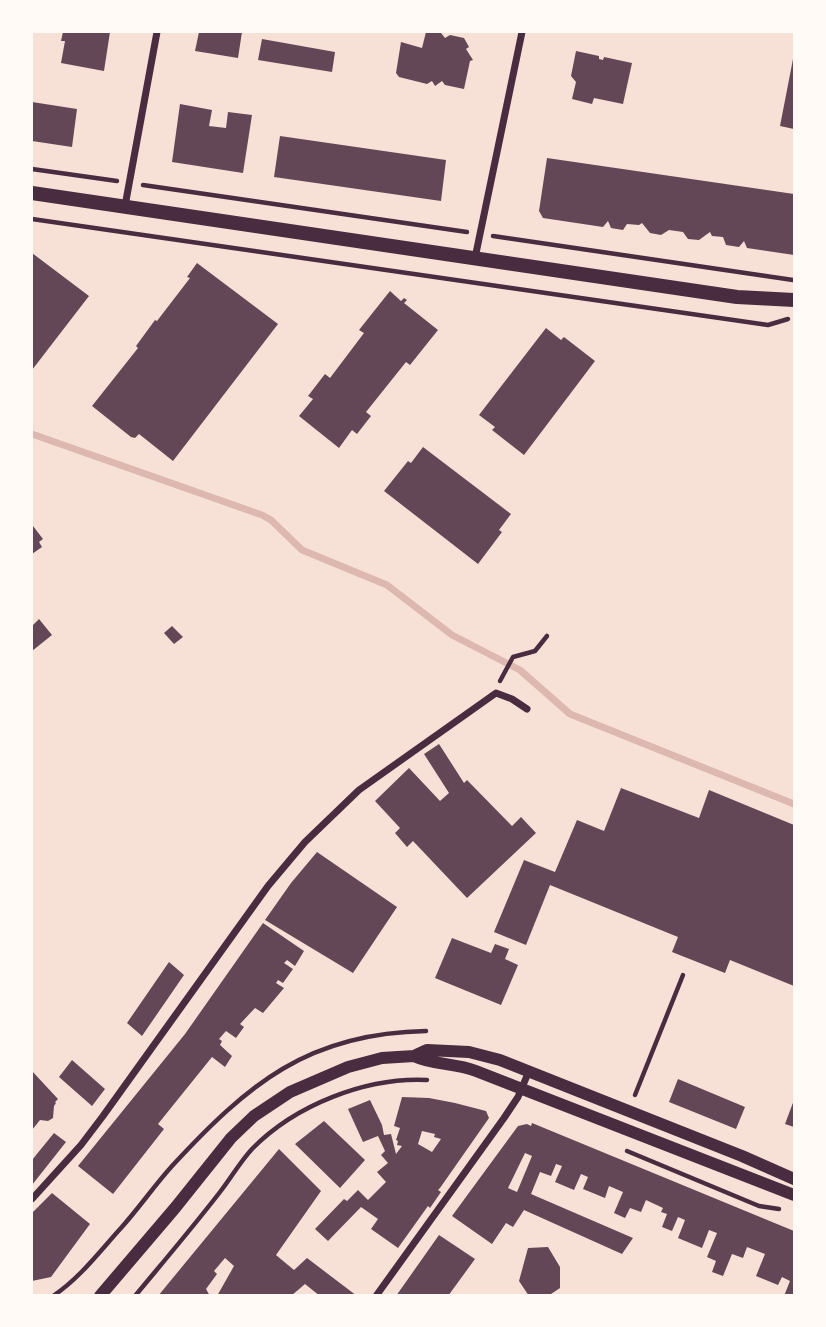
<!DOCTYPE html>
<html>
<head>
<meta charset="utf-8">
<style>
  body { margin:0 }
  #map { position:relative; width:826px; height:1327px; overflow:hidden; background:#f7e1d7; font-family:"IBM Plex Sans",sans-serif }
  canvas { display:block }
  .frame { position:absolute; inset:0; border:33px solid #fffaf5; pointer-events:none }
</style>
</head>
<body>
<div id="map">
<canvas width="826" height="1327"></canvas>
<div class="frame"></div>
</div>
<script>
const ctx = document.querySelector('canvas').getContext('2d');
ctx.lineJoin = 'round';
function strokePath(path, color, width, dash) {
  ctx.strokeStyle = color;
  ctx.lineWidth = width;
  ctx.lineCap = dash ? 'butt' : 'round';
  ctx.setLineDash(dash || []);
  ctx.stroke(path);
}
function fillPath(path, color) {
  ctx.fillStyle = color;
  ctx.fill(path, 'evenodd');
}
const stream = new Path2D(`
  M32,434L262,515L271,520L302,550L387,585L452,635L520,670L570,714L794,804`);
const building = new Path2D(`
  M63,32H110L104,71L61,63L65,41H61Z
  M199,32H242L238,58L195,51Z
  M426,32L441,33L445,38L450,35L464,38L469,47L466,49L473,60L470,61L464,89L445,85L442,81L435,86L432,81L427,84L399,77L396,73L401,42L422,48Z
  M262,39L335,52L332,72L258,60Z
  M576,51L599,56V59L603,60L604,57L632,63L623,104L594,98L592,104L572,99L576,82L571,76Z
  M793,59H794V129L780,126Z
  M32,102L77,109L72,147L32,141Z
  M180,104L212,110L209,126L226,128L228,112L252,115L243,173L172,162Z
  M280,136L446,160L441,201L274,177Z
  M547,158L794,194V255L747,248L744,241L739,247L726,245L723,237L712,236L710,232L699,240L688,239L683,232L669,230L661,235L650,233L642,223L639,225L627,224L623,230L611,228L608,221L603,227L543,218L539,211Z
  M32,253L89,296L32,370Z
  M197,263L278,324L173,461L139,434L135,438L131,437L92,406L138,348L136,346L155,320L157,321L190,278L187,277Z
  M390,291L401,301L404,298L407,300L404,303L438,330L410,365L406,362L366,412L371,416L357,434L352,430L339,448L299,416L313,399L308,396L325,374L330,378L364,333L359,330Z
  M546,328L561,340L564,337L595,361L524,455L492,430L495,427L479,415Z
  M423,447L511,514L499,530L502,532L478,564L384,491L408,461L411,463Z
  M33,526L43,539L39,542L42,547L32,554V527Z
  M39,619L52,635L32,651V626Z
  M172,626L183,637L174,644L164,633Z
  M439,744L464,783L467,780L512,826L521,817L536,833L467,898L413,841L407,847L395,833L400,828L375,801L409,768L440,801L449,793L424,754Z
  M621,788L699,818L709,790L794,825V986L730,960L725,973L672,952L678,937L550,885L526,945L494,932L524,860L555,872L577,820L604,831Z
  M317,852L397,907L353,973L265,920L291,883Z
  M263,923L304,951L295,966L287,960L284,963L293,969L283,983L278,980L276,983L284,988L263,1013L255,1008L240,1024L244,1027L236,1038L226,1031L219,1039L222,1041L220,1045L232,1056L225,1067L212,1057L158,1124L164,1129L113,1194L78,1166L185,1034Z
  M452,938L491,953L495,944L509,949L505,959L518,965L501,1005L435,978Z
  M169,962L184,975L142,1036L127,1023Z
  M72,1060L105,1089L92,1106L59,1077Z
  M32,1071L58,1099L55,1102L56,1103L54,1106L53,1118L48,1121L40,1120L32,1130Z
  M678,1079L745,1107L736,1129L669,1102Z
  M402,1097L429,1098L455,1103L486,1111L489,1118L440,1188L438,1190L441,1192L430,1208L428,1206L398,1248L371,1229L378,1219L361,1207L328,1241L315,1229L344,1199L347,1201L358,1190L368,1200L386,1182L377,1172L388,1163L381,1155L385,1151L378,1136L363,1142L348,1109L370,1100L382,1125L384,1135L391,1134L396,1154L402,1146L397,1145L398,1141L396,1140L400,1128L394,1126ZM422,1131L435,1134L434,1137L441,1139L432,1152L418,1144Z
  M794,1100V1127L785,1124Z
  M324,1121L365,1160L340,1188L295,1144Z
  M532,1123L794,1231V1296H784L790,1281L782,1277L778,1285L756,1276L765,1254L747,1247L743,1258L732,1254L723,1276L712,1272L716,1261L707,1257L717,1233L709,1230L702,1248L678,1238L685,1220L678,1217L672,1231L662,1227L667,1214L661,1212L663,1208L646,1200L641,1212L630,1208L625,1218L614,1213L623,1192L609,1186L605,1198L583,1189L588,1177L581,1174L574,1190L555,1182L562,1166L556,1164L551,1176L540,1172L531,1194L633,1238L622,1254L524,1210L513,1227L506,1223L492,1244L452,1216L518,1126L527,1124L531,1126ZM525,1153L532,1156L517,1192L508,1188Z
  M54,1133L66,1142L32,1185V1160Z
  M279,1149L321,1191L276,1255L294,1270L307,1258L357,1296H320L305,1284L291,1296H217L234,1266L225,1258L214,1271L217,1274L206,1289L210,1296H158Z
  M52,1193L90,1224L51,1277L32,1281V1213Z
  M439,1235L475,1259L448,1296H396Z
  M548,1247L560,1267V1288L548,1296H529L519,1281L528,1248Z`);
const path = new Path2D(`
  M32,169L117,181
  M143,185L467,232
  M32,219L768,325L788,319
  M493,236L793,280
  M500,681L513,657L535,651L547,636
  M635,1095L683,975
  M627,1151L759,1206L779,1209
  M53,1296C80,1278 100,1251 121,1228C139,1208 154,1186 172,1166C248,1084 308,1033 426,1031
  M135,1296C164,1261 193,1227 220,1192C231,1178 240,1162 252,1149C295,1105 366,1077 427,1080`);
const minor = new Path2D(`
  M125,206L157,32
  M475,258L522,32
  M32,1199L81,1145L103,1116L268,886L305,842L359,790L496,693L512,699L527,709
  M376,1296L504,1118L518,1097L529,1071`);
const tertiary = new Path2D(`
  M414,1056C433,1065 455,1063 476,1071L794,1195
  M100,1296L175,1208L231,1138L254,1116L290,1092L348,1067L382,1058L414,1056L427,1050L469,1052L500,1060L742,1156L794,1179`);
const secondary = new Path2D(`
  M32,193L737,297L794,300`);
strokePath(stream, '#dcb8b0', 7);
fillPath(building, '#644757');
strokePath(path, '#4a2c40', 4.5);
strokePath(minor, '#4a2c40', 7);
strokePath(tertiary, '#4a2c40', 12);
strokePath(secondary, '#4a2c40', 14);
</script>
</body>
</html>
